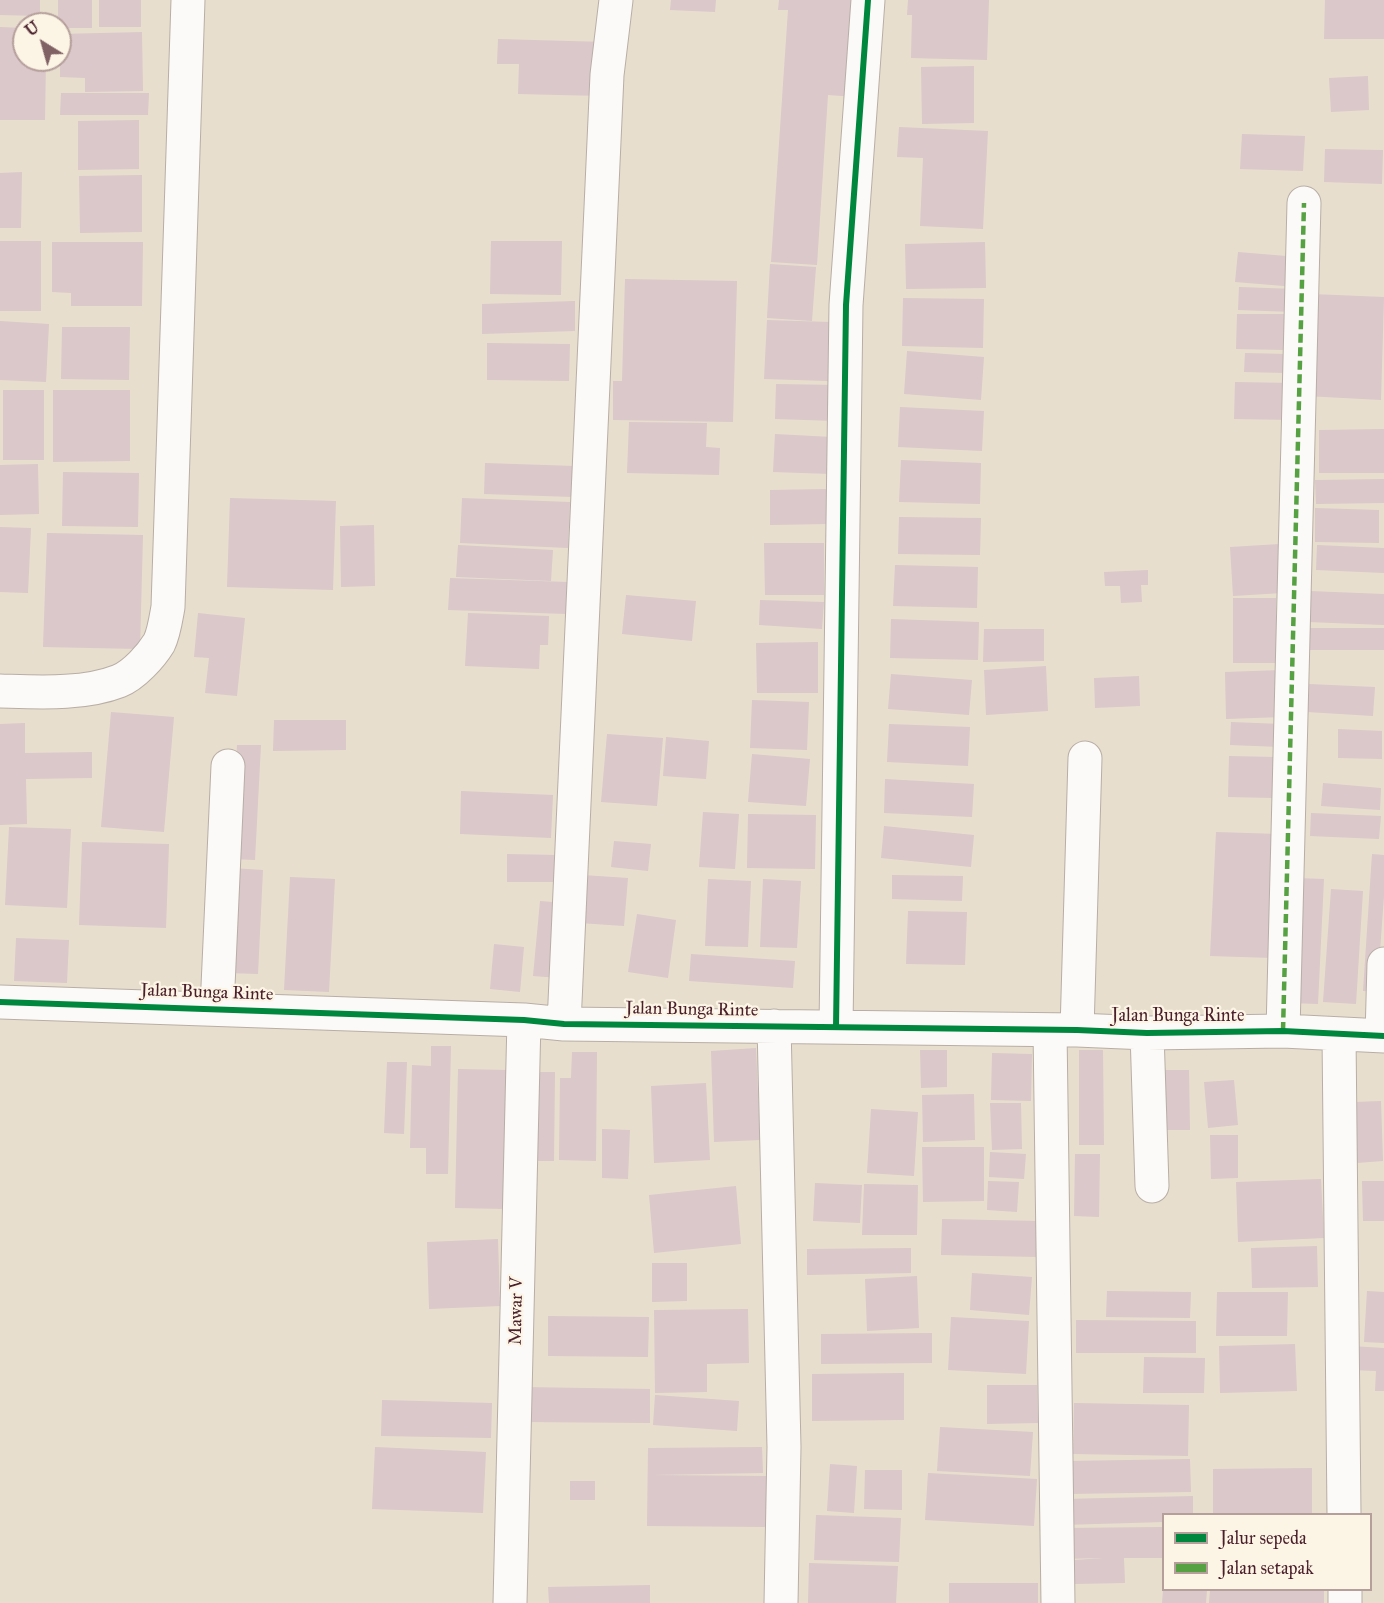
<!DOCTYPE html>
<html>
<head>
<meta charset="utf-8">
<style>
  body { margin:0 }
  #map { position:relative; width:1384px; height:1603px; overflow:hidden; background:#e8dece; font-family:"IM FELL Great Primer",serif }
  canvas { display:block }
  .legend { position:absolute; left:1162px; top:1513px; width:210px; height:78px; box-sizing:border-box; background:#fcf5e5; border:2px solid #b59f9b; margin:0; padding:8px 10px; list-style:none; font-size:18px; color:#4a1f2b }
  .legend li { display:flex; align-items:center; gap:12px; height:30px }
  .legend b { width:30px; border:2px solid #b59f9b }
  .north { position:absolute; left:12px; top:12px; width:60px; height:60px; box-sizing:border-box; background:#fcf5e5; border:2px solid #b59f9b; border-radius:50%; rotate:323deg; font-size:16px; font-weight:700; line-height:24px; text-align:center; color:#4a1f2b }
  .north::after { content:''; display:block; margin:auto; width:21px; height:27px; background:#816264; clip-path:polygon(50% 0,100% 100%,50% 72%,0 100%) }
</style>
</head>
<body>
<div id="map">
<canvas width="1384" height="1603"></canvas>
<ul class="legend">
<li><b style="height:8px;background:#00873e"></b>Jalur sepeda</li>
<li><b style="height:8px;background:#56a243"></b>Jalan setapak</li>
</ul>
<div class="north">U</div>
</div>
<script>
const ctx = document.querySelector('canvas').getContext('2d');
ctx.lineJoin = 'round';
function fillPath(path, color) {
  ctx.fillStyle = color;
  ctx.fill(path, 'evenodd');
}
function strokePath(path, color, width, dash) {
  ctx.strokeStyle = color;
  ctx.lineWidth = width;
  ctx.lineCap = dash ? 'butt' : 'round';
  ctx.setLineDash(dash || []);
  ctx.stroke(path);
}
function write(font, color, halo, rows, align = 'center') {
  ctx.font = font + ' "IM FELL Great Primer",serif';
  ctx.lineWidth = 4.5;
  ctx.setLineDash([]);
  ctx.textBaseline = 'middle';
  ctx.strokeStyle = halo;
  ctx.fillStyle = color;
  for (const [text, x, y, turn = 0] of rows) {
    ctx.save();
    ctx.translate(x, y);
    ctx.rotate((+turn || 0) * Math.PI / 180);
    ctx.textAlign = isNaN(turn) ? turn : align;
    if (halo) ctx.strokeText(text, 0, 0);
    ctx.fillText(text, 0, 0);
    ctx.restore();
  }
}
const building = new Path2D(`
  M0,0H40V16L0,15Z
  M58,0H92V28H60V24H58Z
  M99,0H141V27H99Z
  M671,0H716L715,12L670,10Z
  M779,0H865L856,97L828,95L817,265L771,262L788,10H778Z
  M908,0H989L987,60L911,58L912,15H907Z
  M1325,0H1384V39H1324Z
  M0,27L24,28V60H46L45,120H0Z
  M142,32L143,91L85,92V78L60,77V34Z
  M498,39L604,42L602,96L518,94L519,64H497Z
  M974,66V123L922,124L921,67Z
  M1368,76L1369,110L1331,112L1329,78Z
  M61,93H149L148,115H60Z
  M139,120V169L78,170V121Z
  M899,127L988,131L983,229L920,226L923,158L897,157Z
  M1242,134L1305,136L1303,171L1240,169Z
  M1325,149L1383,150L1382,184L1324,182Z
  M22,172L21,228H0V173Z
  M142,175V232L80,233L79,176Z
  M0,241H41V311H0Z
  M491,241H562L561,295L490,294Z
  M52,242H143L142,306H71V293L52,292Z
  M985,242L986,288L906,289L905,244Z
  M1238,252L1298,257L1296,287L1235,282Z
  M770,264L816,267L812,321L767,318Z
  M625,279L737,281L733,422L613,420V381H622Z
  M1239,287L1295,289L1294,312L1238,310Z
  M1312,294L1384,297L1381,400L1306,396Z
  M903,298L984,299L983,348L902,346Z
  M575,301V331L482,334V304Z
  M1237,314H1285L1284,350L1236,349Z
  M767,320L830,322L828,381L764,379Z
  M0,321L49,324L46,382L0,380Z
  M62,327H130L129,380L61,379Z
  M487,343L570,344L569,381L487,380Z
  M907,351L984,357L981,400L904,394Z
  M1245,353L1287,354L1286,373L1244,372Z
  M1235,382L1293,383L1292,420L1234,419Z
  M776,384L836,385L835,421L775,419Z
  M3,390H44V460H3Z
  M53,390H130V461L53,462Z
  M900,407L984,411L982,451L898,447Z
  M629,422L707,423L706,447L720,448L719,475L627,473Z
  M1384,429V473H1319V430Z
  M775,434L832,437L831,474L773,472Z
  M901,460L981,463L980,504L899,502Z
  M485,463L575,466L573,497L484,494Z
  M38,464L39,514L0,515V465Z
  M63,472L139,473L138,527L62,526Z
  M1384,479V503L1316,504L1315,480Z
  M827,489L828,524L770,525V490Z
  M230,498L336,501L333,590L227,587Z
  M462,498L570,502L568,548L460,543Z
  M1315,508L1379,510V543L1315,542Z
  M899,517L981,518L980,555L898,554Z
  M374,525L375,586L341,587L340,526Z
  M0,527L31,528L28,593L0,592Z
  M47,533L143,535L140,649L43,647Z
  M764,543H824V595H765Z
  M1280,544L1283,593L1233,596L1230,547Z
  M458,545L553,550L551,581L456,577Z
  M1317,545L1384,548V573L1316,570Z
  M895,565L978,567L977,608L893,606Z
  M1148,570V585H1141L1142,602L1121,603L1120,586H1105L1104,572Z
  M450,578L568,582L567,614L448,610Z
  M1309,591L1384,594V625L1308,622Z
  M626,595L696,601L692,641L622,634Z
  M1233,598H1276V663H1233Z
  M760,600L824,602L822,629L759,625Z
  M198,613L245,618L237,696L205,693L209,658L194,657Z
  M468,613L549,616L548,645H540L539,669L465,666Z
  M891,619L979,622L978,660L890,658Z
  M1302,628H1384V650H1302Z
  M984,629H1044V661L983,662Z
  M818,642V693H757L756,643Z
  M1046,666L1048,711L986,715L984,670Z
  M1282,670L1283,717L1226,719L1225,672Z
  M891,674L972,680L969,715L888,709Z
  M1139,676L1140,706L1095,708L1094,678Z
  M1309,684L1375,687L1373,716L1307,712Z
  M752,700L809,702L807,750L750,748Z
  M111,712L174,717L164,832L101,827Z
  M274,720H346V750L273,751Z
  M1231,722L1281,724L1280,747L1230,745Z
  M25,723V753L92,752V778L26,779L27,824L0,825V724Z
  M889,724L970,727L968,766L887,762Z
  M1338,729L1382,731V759L1338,758Z
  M607,734L663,738L657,806L601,802Z
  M666,737L709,741L706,779L663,776Z
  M237,745H261L255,860L231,859Z
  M752,754L810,759L806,806L748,802Z
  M1229,756L1275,757L1274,798L1228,797Z
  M885,779L974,784L972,817L884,813Z
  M1323,783L1381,788L1380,810L1321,806Z
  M461,791L553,795L551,838L460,834Z
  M703,812L739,814L735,869L699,867Z
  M1311,813L1381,816L1379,839L1310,836Z
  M748,814L816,815L815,869L747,868Z
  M884,826L974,835L971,867L881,858Z
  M9,827L71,829L67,908L5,905Z
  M1216,832L1279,834L1273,958L1210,956Z
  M614,841L651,844L648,871L611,867Z
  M82,842L169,844L166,928L79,925Z
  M507,854L557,855L556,882H507Z
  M1372,854L1384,855V896L1377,992L1363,991Z
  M232,868L263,870L258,974L227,973Z
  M583,875L628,878L624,926L579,923Z
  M892,875L963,876L962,901L892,899Z
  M290,877L335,879L329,992L284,990Z
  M1296,878L1324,879L1318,1004L1289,1003Z
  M708,879L751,881L748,947L705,946Z
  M763,879L801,881L797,948L760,947Z
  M1331,889L1363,891L1356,1004L1323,1002Z
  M540,901L566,903L560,978L533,976Z
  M908,911L967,912L965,965L906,964Z
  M637,914L676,920L668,978L628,972Z
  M16,938L69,940L67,983L14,981Z
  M494,944L524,947L520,992L490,989Z
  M691,954L795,961L793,988L689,981Z
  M431,1046H451L448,1174H426V1148H410L412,1065L431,1066Z
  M756,1048L760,1140L714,1142L711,1051Z
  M920,1050H947V1087L921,1088Z
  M1079,1050H1103L1104,1145H1079Z
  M572,1052H597L596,1161L559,1160L560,1078H571Z
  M992,1053L1032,1054L1031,1101L991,1100Z
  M387,1062H407L404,1134L384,1133Z
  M458,1069L509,1070L507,1209L455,1208Z
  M1161,1070H1189L1190,1130H1161Z
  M531,1072H555L554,1161H530Z
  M1234,1080L1238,1125L1208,1128L1204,1082Z
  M706,1083L710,1160L654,1163L651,1086Z
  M974,1094L975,1140L923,1142L922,1095Z
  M1381,1101L1383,1161L1357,1163L1354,1102Z
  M990,1103H1021L1022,1149L992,1150Z
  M871,1109L918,1112L914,1176L867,1173Z
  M602,1129L630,1130L628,1179L602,1178Z
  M1210,1135H1238V1178L1211,1179Z
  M922,1147H984V1201L923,1202Z
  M990,1152L1026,1154L1024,1179L989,1177Z
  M1075,1154H1100L1099,1217L1074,1216Z
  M1321,1179L1324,1238L1238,1242L1236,1182Z
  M988,1181L1019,1182L1017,1212L987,1210Z
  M1362,1181H1384V1221H1363Z
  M815,1183L862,1185L860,1223L813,1221Z
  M864,1184L918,1185L917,1235H862Z
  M736,1186L741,1244L654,1253L649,1195Z
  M942,1219L1039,1221V1257L941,1255Z
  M498,1239L500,1306L429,1309L427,1242Z
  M1317,1246L1318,1287L1252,1288L1251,1248Z
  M911,1248V1273L807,1275V1249Z
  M652,1263H687V1301L652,1302Z
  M972,1273L1032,1277L1029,1315L970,1310Z
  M917,1276L919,1328L867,1331L865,1279Z
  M1107,1291L1191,1292L1190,1318L1106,1317Z
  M1367,1291L1384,1292V1343L1364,1342Z
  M1217,1292H1288L1287,1336H1216Z
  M748,1309L749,1363L707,1364V1392L655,1393L654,1310Z
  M548,1316L649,1317L648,1357L548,1356Z
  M951,1317L1029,1321L1026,1374L948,1370Z
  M1076,1320L1196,1321V1353H1076Z
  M932,1333V1363L821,1364V1334Z
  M1295,1344L1297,1391L1220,1393L1219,1346Z
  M1351,1346L1384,1348V1391H1375L1376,1371L1350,1370Z
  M1144,1357L1205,1358L1204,1393H1143Z
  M904,1373V1420L812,1421V1374Z
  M987,1385H1037L1038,1423L987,1424Z
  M522,1387L650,1389V1423L521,1422Z
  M655,1395L739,1401L737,1431L653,1425Z
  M382,1400L492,1403L491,1438L381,1436Z
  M1074,1403L1189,1405L1188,1456L1073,1454Z
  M940,1427L1033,1432L1030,1476L937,1471Z
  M375,1447L486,1452L483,1513L372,1509Z
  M762,1447L763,1473L652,1475L768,1476V1527L647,1526L648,1448Z
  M1190,1459L1191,1492L1068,1494V1461Z
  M830,1464L857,1466L854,1513L827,1511Z
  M1312,1468V1514H1213V1469Z
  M865,1470H902V1510L864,1509Z
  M928,1473L1037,1479L1034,1526L925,1520Z
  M570,1481H595V1500H570Z
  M1193,1496V1514H1164V1522L1063,1525V1499Z
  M816,1515L901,1518L899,1562L814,1560Z
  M1164,1527V1558H1124L1125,1583L1075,1584L1074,1560L1103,1558L1061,1559V1528Z
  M809,1563L898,1566L896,1603H808Z
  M949,1583H1038V1603H949Z
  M650,1585V1603H549L548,1587Z
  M1163,1590H1207L1206,1603H1162Z
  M1210,1590H1324V1603H1209Z`);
const minor = new Path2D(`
  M0,691C37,692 84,695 119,681C134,675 151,656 159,643C164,633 166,618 168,607L188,0
  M0,1002L524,1020L564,1024L1077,1030L1147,1033L1283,1031L1384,1036
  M217,1008L228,766
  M564,1024L607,75L616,0
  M774,1026L784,1447L781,1603
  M836,1027L846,305L868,0
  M1050,1030L1058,1603
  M1077,1030L1085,758
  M1283,1031L1304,203
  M1147,1033L1152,1186
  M1339,1035L1344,1514
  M1382,1036L1384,964
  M1345,1590V1603
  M510,1603L524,1020`);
const quiet = new Path2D(`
  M1283,1031L1304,203`);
const cycleway = new Path2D(`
  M0,1002L524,1020L564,1024L1077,1030L1147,1033L1283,1031L1384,1036
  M836,1027L846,305L868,0`);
const streetNames = [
  ["Jalan Bunga Rinte",207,993,2],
  ["Jalan Bunga Rinte",692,1010,1],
  ["Jalan Bunga Rinte",1178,1017],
  ["Mawar V",517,1311,-89]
];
fillPath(building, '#dbc8ca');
strokePath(minor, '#b8aea5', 35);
strokePath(minor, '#fcfaf8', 33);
strokePath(quiet, '#56a243', 4.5, [9, 4.5]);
strokePath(cycleway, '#00873e', 6);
write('18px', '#4a1f2b', '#fcf5e5', streetNames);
</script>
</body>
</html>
